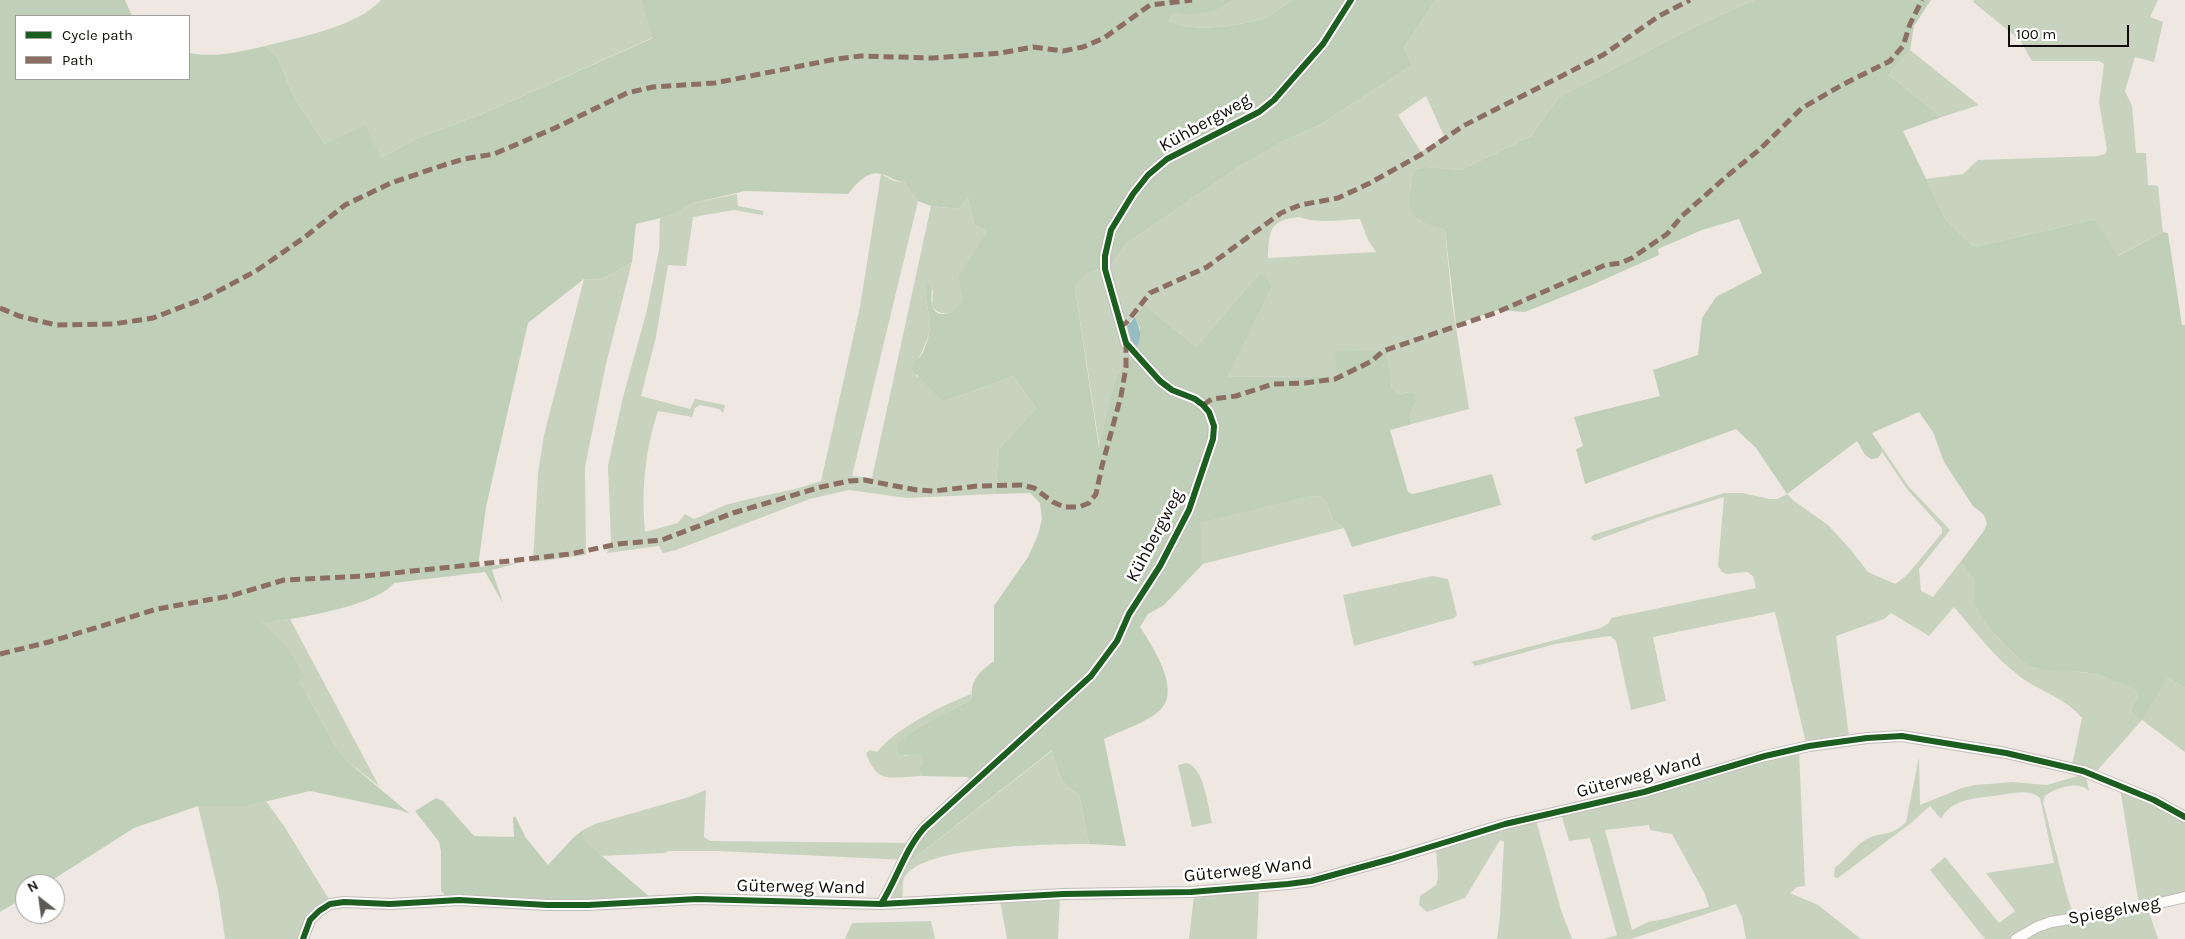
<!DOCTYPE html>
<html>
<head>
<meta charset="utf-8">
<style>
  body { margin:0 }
  #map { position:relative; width:2185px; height:939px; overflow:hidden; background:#efe8e2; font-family:Karla,sans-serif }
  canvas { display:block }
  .legend { position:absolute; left:15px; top:15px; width:175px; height:65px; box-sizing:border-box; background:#fff; border:1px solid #9f9e9d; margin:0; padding:6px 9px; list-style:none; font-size:15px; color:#100c09 }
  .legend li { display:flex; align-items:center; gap:10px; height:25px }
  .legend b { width:25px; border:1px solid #9f9e9d }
  .north { position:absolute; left:15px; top:874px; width:50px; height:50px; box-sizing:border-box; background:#fff; border:1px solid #9f9e9d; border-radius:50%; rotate:330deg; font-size:14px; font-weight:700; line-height:20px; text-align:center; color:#100c09 }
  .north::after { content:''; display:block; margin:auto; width:18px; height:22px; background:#5e5955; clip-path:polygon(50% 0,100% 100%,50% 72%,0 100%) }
  .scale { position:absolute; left:2008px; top:25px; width:121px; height:22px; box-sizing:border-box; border:2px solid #100c09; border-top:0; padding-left:6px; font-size:15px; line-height:18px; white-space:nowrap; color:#100c09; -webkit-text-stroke:4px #fff; paint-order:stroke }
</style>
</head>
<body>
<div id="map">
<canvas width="2185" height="939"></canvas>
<ul class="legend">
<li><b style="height:6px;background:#1b5e20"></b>Cycle path</li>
<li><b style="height:6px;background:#8d6e63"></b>Path</li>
</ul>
<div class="north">N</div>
<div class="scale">100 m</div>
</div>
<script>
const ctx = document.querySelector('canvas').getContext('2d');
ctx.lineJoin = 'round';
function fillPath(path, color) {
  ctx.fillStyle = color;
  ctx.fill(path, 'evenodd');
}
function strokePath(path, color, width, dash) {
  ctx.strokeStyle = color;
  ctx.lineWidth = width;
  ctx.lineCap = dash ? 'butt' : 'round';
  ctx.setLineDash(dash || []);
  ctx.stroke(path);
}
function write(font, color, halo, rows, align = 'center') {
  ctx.font = font + ' Karla,sans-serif';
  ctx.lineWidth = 5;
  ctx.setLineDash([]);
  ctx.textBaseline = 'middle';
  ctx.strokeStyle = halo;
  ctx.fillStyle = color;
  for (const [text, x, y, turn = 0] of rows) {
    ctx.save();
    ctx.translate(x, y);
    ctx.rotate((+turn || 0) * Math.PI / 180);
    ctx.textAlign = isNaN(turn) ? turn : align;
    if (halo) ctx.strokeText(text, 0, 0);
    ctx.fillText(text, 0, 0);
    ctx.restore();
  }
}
const green = new Path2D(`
  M381,0H641L654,37L482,114L418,138L381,158L325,144L294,97L278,58L265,46C300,37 357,27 381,0Z
  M1233,0H1293L1263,19L1229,26L1202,28L1183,26L1169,21L1174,13C1194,17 1217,12 1233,0Z
  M1436,0H1754L1692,28L1558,98L1531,136L1461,170L1425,167L1416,169C1405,185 1412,203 1418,220L1445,230L1452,302L1469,409L1412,424L1410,414L1417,400L1409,392L1401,394L1392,389L1385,352L1337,376L1226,377L1272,287L1258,275L1196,347L1144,304L1128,324L1136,348L1130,360L1116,375L1100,450L1075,288C1084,270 1090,270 1109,268L1127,243L1234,170L1285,140L1320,125L1412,65L1404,47ZM1426,96L1444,136L1421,152L1398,115ZM1299,217C1319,224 1339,220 1360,219L1368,240L1376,252L1268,258C1269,231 1269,220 1299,217Z
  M1974,0H2158L2150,17L2163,22L2154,62L2135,57L2125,91L2132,106L2136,153H2146L2148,185L2158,186L2163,232L2117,256L2095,219L1974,247L1946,220L1926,179L1963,174L1978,160L2098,156L2105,154L2107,150L2099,102L2104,64L2099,61H2032L2020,40L1973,2Z
  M1910,50L1979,105L1942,117L1889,75Z
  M881,174L894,181L904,182L918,201L852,476L872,478L931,206L958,209L968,198L974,224L988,231L958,276L964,300C957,312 942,319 932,307L933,291L929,283C921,297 931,312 930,326C929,339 923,349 918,360C916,364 916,371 916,376L923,379L943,402L1013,376L1036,408L999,449L995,494L907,498L849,490L810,499L676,550L663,553L659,546L607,553L611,542L608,466L622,401L647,310L659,250L660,218L673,215L693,203L737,194L738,206L763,211V215L734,210L693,217L686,266L668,265L656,337L641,396L690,409L695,399L725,405L723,413L719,409L700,405L695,408L692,417L658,411C645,449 641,492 645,532L678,523L685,514L694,519C705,515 715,509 726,505C757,496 790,492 821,481L860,307Z
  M632,262L606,364L585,467L586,555L533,562L538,473L544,435L584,279C602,283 617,271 632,262Z
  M1881,446L1909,487L1950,530L1919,569L1921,591L1933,597L1961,561L1970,576L1975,577L1976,604L1998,638L2015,655L2035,668L2091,673L2113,679L2137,691L2138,695L2130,711L2141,719L2168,678L2185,688V752L2142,720L2096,772L2072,765L2082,718C2066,698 2038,691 2018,675C1993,656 1974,630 1954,607L1929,636L1891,613L1884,619L1836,636L1849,737L1806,743L1775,612L1653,637L1666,701L1631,710L1616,641L1610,636L1555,644L1475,666L1471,662L1601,628L1610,622L1611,618L1756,588L1753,576L1747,572L1727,574L1722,572L1718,566L1724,497L1659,517L1594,541L1591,538L1593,535L1724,493H1742L1770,499H1777L1787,494L1794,501L1828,525L1851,550L1868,572L1895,584L1907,575L1942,533V528L1907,489L1882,452Z
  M1313,496L1321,497L1327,503L1333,520L1344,528L1203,564L1199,523Z
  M1433,576L1448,579L1457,615L1454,618L1354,646L1343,595Z
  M290,619L379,786L348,762L333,742L300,682L261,623Z
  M971,694L972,699L949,711L903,756L919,754L923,756V762L918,770L921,776C891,777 877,785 866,753L870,750L877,752C896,728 943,705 971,694Z
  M1053,750C1058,770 1059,786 1079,794L1089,844C1052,844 929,845 906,875C900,882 905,892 901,900L891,898L890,894L903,867Z
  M1799,751L1805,886L1797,887L1790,893L1818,905L1861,939H1746L1742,917L1736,904L1631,939H1604L1617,935L1590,838L1569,841L1561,814ZM1649,825L1650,830L1672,834L1705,894L1709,907L1664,919L1648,922L1632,930L1605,830Z
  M1919,757L1920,805L1962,788L1976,785L2012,782L2047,785L2081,775L2086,776L2089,791C2077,780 2056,788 2045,796L2043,802L2067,895L2074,916L2011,939H1985L1930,870L1945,857L1999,923L2015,911L1986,873L2054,863L2040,798C2030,789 2013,793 2001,795C1981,798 1952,797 1941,819L1930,806L1911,823L1838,878H1836L1834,876L1835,867C1847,860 1852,848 1864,841C1880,830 1889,839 1906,822Z
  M1186,763C1204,766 1208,807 1212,823L1192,827L1178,765Z
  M2120,788L2185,821V894L2139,905Z
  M706,790L704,837L710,841L915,843L906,860L718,851H669L665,853L600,856L588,844L584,838L583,830L595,824L689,797Z
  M266,801L284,826L330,901L299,939H225L218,890L198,806H247Z
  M1536,820L1561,910L1572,939H1497L1500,916L1504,842L1500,840L1465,898L1427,912L1419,905L1420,896L1436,885L1438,878L1436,849Z
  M1259,890L1257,939H1189L1194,895Z
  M1060,897L1058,939H1007L1000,901Z
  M2148,909L2158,939H2021L2052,925Z
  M931,921L935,939H845L852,923Z`);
const forest = new Path2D(`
  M0,0H125L132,16H16V79H189V53C215,58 239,52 265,46L278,58L294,97L325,144L365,125L381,158L418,138L482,114L653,38L641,0H1233C1215,13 1196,17 1174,13L1169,21L1183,26L1202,28L1229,26L1263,19L1293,0H1436L1404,47L1412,65L1320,125L1285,140L1234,170L1127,243L1109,268C1091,270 1083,272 1075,288L1099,448L1116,375L1130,360L1136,349L1140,328L1135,317L1144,304L1196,347L1258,275H1265L1272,287L1227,377L1337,376L1335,350L1386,352L1392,389L1401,394L1409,392L1415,395L1417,400L1410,414L1412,424L1390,430L1408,492L1413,494L1492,474L1501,505L1352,547L1344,528L1333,520L1327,503L1321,497L1313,496L1200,523L1203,564L1164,605L1148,614L1140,627C1152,645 1180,688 1162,708C1151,721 1120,731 1104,739L1126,846L1089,844L1079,794C1058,785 1059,770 1052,750L903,867L915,843L976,783L967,777L921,776L918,770L923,762V756C915,753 906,757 898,754C897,750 896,749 897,746C902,735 959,706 972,699C970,680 979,672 994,661V606L1028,557L1038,535L1042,519L1040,503L1030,493L995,494L999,449L1036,408L1013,376L943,402L912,370V365C914,361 917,361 920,357C926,349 929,336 930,327C931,312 922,298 928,283L931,285C933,292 930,299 932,305C937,323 958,310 963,300L958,276L987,231L974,224L968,198L958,209L931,206L918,201L904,182C894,181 890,176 881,174C867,170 856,185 848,194L745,191L693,203L673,215L636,224L632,262C617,271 602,283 584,279L528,323L486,507L478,567L518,563L492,570L503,603L485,572L394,583C375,607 293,619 262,623L288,648L304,676L300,682L333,742L348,762L410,814L400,810L310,791L247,806H198L134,828L46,884H25V897L0,912Z
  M1754,0H1931L1914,26L1910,50L1889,75L1942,117L1903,131L1946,220L1974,247L2095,219L2118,256L2163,232L2168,233L2182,325H2185V688L2168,678L2142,720L2130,711L2138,695L2137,691C2122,684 2107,676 2090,673C2073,670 2053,673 2036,668C2017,663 1983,623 1976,605C1973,597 1975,586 1975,578L1970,576L1961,561L1983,532L1987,524L1984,515L1973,506L1944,462L1933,432L1919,412L1872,433L1881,446L1882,452L1878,458L1871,459L1865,455L1857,441L1787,494L1756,448L1736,429L1585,484L1576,449L1583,446L1574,417L1660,396L1653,370L1698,355L1702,318L1716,297L1762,273L1739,219L1702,230L1658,249L1659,255L1592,285L1525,312L1499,310L1456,324L1445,230C1421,221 1407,222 1410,191C1411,182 1410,177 1416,169L1425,167L1461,170L1531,136L1558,98L1692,28Z
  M436,798L443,801L474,836L514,837L513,818L515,816L526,838L548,865L575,836L583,830L584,838L588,844L651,898L587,901L447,897L441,891V851L439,842L415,811Z`);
const water = new Path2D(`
  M1135,317C1140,329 1143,337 1136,348L1129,341L1124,330Z`);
const street = new Path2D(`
  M881,904C897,879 904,851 924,828L1091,676L1117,641L1129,614L1160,566L1189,510L1213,439L1214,426L1209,412L1203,405L1195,399L1172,390L1160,381L1126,343L1105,269V256L1111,230L1133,194L1148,175L1167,159L1259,112L1274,100L1323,44L1351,0
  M303,939L310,920L319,911L330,904L344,902L390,904L459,900L547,905H588L697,899L881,904L1063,894L1191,892L1288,884L1311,881L1391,859L1505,824L1644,792L1765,756L1809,746L1867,738L1902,736L1920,739L2006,753L2083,771L2154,800L2185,817
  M2016,939L2037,927L2051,922L2147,906L2185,897`);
const quiet = new Path2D(`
  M0,308L19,316L56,325L113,324L153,318L205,298L256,271L305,237L345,205L391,183L444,165L464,159L494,154L555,128L627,93L653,87L715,83L836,59L861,56L933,58L1001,53L1033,47L1063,51L1083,47L1104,38L1150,5L1192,0
  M1120,327L1127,322L1150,293L1207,267L1281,213L1300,205L1338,198L1370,183L1422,154L1463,126L1603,55L1659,16L1690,0
  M1203,405L1212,399L1236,396L1273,384L1305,383L1335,379L1372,361L1383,351L1495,313L1605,265L1621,263L1632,258L1667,234L1682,216L1727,176L1759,150L1802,108L1842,85L1890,61L1903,46L1910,24L1922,0
  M0,654L49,642L157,609L230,596L284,580L365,576L518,560L570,554L618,544L662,540L733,513L821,487L849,481L864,480L917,490L934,491L977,486L1022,485L1034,488L1053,502L1064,507H1079L1089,503L1096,494L1102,466L1121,396L1126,367V343`);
const cycleway = new Path2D(`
  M881,904C897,879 904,851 924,828L1091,676L1117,641L1129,614L1160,566L1189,510L1213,439L1214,426L1209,412L1203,405L1195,399L1172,390L1160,381L1126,343L1105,269V256L1111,230L1133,194L1148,175L1167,159L1259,112L1274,100L1323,44L1351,0
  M303,939L310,920L319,911L330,904L344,902L390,904L459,900L547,905H588L697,899L881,904L1063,894L1191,892L1288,884L1311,881L1391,859L1505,824L1644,792L1765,756L1809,746L1867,738L1902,736L1920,739L2006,753L2083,771L2154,800L2185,817`);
const streetNames = [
  ["Kühbergweg",1205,123,-29],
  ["Kühbergweg",1155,536,-62],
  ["Güterweg Wand",1639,776,-15],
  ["Güterweg Wand",1248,870,-6],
  ["Güterweg Wand",801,887,1],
  ["Spiegelweg",2114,911,-10]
];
fillPath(green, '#c7d3bf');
fillPath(forest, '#c0d0b8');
fillPath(water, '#96bdc4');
strokePath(street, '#c2bdb8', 12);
strokePath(street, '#fdfcfb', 10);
strokePath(quiet, '#8d6e63', 5, [10, 5]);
strokePath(cycleway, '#1b5e20', 6);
write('18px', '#100c09', '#fff', streetNames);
</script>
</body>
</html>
